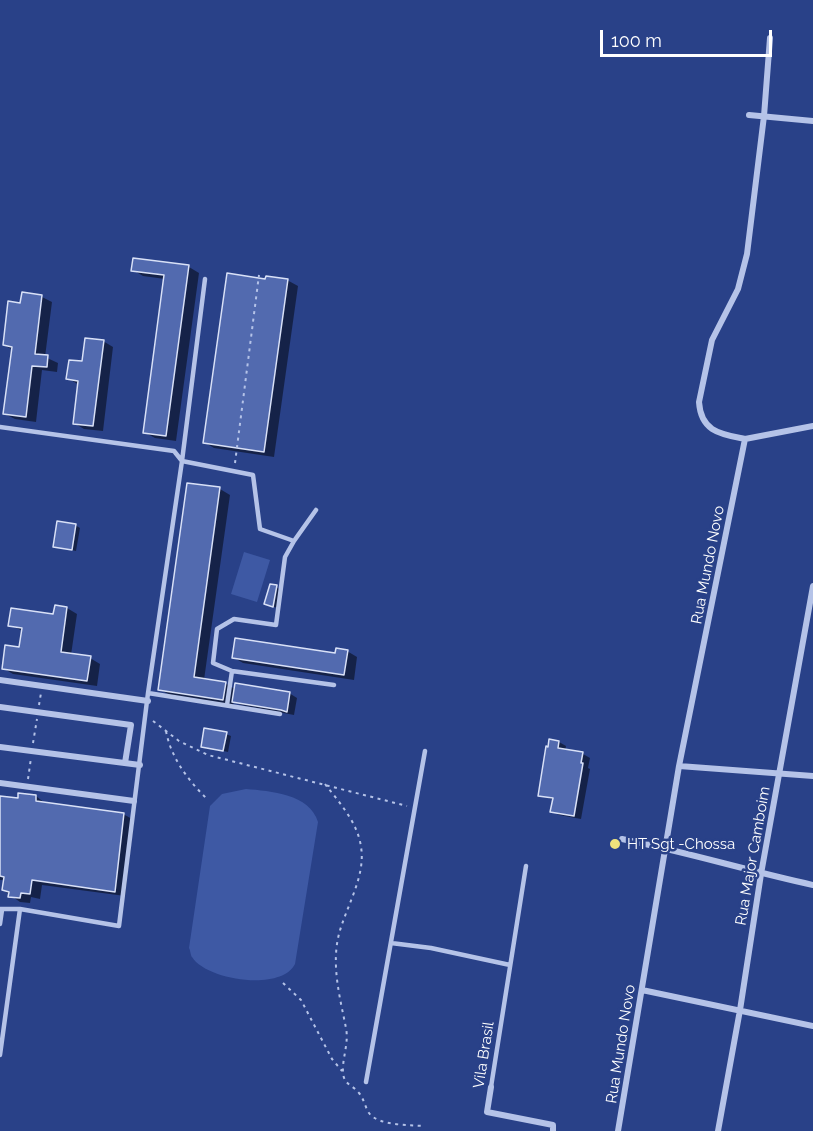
<!DOCTYPE html>
<html>
<head>
<meta charset="utf-8">
<style>
  body { margin:0 }
  #map { position:relative; width:813px; height:1131px; overflow:hidden; background:#294188; font-family:Raleway,sans-serif }
  canvas { display:block }
  .scale { position:absolute; left:600px; top:30px; width:172px; height:27px; box-sizing:border-box; border:3px solid #fff; border-top:0; padding-left:8px; font-size:18px; line-height:21px; white-space:nowrap; color:#fff; -webkit-text-stroke:4px #294188; paint-order:stroke }
</style>
</head>
<body>
<div id="map">
<canvas width="813" height="1131"></canvas>
<div class="scale">100 m</div>
</div>
<script>
const ctx = document.querySelector('canvas').getContext('2d');
ctx.lineJoin = 'round';
function fillPath(path, color) {
  ctx.fillStyle = color;
  ctx.fill(path, 'evenodd');
}
function strokePath(path, color, width, dash) {
  ctx.strokeStyle = color;
  ctx.lineWidth = width;
  ctx.lineCap = dash ? 'butt' : 'round';
  ctx.setLineDash(dash || []);
  ctx.stroke(path);
}
function write(font, color, halo, rows, align = 'center') {
  ctx.font = font + ' Raleway,sans-serif';
  ctx.lineWidth = 5;
  ctx.setLineDash([]);
  ctx.textBaseline = 'middle';
  ctx.strokeStyle = halo;
  ctx.fillStyle = color;
  for (const [text, x, y, turn = 0] of rows) {
    ctx.save();
    ctx.translate(x, y);
    ctx.rotate((+turn || 0) * Math.PI / 180);
    ctx.textAlign = isNaN(turn) ? turn : align;
    if (halo) ctx.strokeText(text, 0, 0);
    ctx.fillText(text, 0, 0);
    ctx.restore();
  }
}
const green = new Path2D(`
  M244,552L270,560L257,602L231,594Z
  M246,789C270,791 310,794 318,822L295,964C281,992 206,980 192,957C191,957 190,949 189,948L210,806L222,794Z`);
const shadow = new Path2D(`
  M134,260L189,267L199,273L176,441L155,438L144,432L165,279L143,276L133,270Z
  M267,280H287L298,286L274,457L214,448L204,442Z
  M23,294L42,297L52,302L45,357L58,363L57,372L42,370L36,422L15,419L5,414L13,350L4,345L22,305Z
  M103,341L113,347L103,431L84,429L74,423L79,385L68,378Z
  M220,489L230,495L204,680L225,683L235,689L289,693L297,698L294,715L241,705L234,701L233,705L170,695L159,689Z
  M75,525L80,528L76,551L54,546Z
  M276,587L281,590L278,608L271,606Z
  M67,608L77,614L71,655L90,658L100,664L97,686L13,674L3,668L21,648L23,631L10,625L55,616Z
  M347,651L357,657L354,680L243,663L233,657L336,655Z
  M226,734L231,736L228,752L202,746Z
  M559,742L566,746L565,751L583,754L590,758L588,768L590,769L581,819L559,815L552,811L554,800L540,795Z
  M36,796L46,804L123,814L134,820L125,896L42,885L40,899L31,897L30,903L20,902L3,890L5,880H0V797L19,800Z`);
const building = new Path2D(`
  M133,258L189,265L166,436L143,433L164,275L131,271Z
  M227,273L265,279L266,276L288,279L264,452L203,443Z
  M22,292L42,295L35,354L48,355L47,367L32,366L26,417L3,414L12,347L3,345L8,301L20,303Z
  M85,338L104,340L93,426L73,424L78,381L66,379L69,360L82,361Z
  M187,483L220,487L194,677L226,682L223,700L158,690Z
  M57,521L76,524L72,550L53,547Z
  M270,584L277,585L273,607L264,604Z
  M55,605L67,607L61,652L91,656L87,681L2,669L5,645L19,647L22,628L8,626L11,608L53,614Z
  M235,638L335,653L336,648L348,650L344,675L232,658Z
  M235,683L290,692L287,712L281,710L232,702Z
  M204,728L227,732L223,751L201,747Z
  M549,739L559,741L558,748L583,752L581,763H583L574,816L550,812L553,798L538,796L546,746L548,747Z
  M18,793L36,795V801L124,813L115,892L32,880L30,894L21,893L20,898L8,897L9,892L2,890L4,877L0,876V796L18,798Z`);
const path = new Path2D(`
  M235,463L259,275
  M39,705L41,693
  M153,721L179,741L208,755L407,806
  M166,731C171,758 188,780 207,799
  M33,743L37,719
  M28,779L31,758
  M325,784C339,802 358,823 361,847C366,876 346,907 339,934C331,965 340,998 346,1028C349,1044 342,1058 343,1073C344,1085 353,1085 359,1093C364,1099 365,1107 369,1113C378,1126 411,1125 425,1126
  M283,983L301,1000L332,1059L342,1071`);
const service = new Path2D(`
  M205,279L182,461L253,475L260,529L294,541L285,557L276,625L234,619L217,629L213,663L232,671L334,685
  M0,427L174,451L182,461L148,693L119,926L20,909H0
  M294,541L316,510
  M148,693L280,714
  M227,705L232,671
  M0,924L2,910
  M391,943L431,948L510,965
  M0,1055L20,909
  M366,1082L425,751
  M491,1087L526,866`);
const minor = new Path2D(`
  M749,115L813,121
  M745,439L813,426
  M0,680L148,701
  M0,707L131,725L125,763
  M0,747L140,765
  M679,766L813,776
  M0,783L134,801
  M622,839C686,852 749,871 813,885
  M642,990L813,1026
  M491,1087L487,1112L553,1125V1131
  M618,1131L679,766L745,439C721,434 701,432 699,402L712,340L738,289L747,254L764,116L770,38
  M718,1131L740,1010L761,874L813,586`);
const markers = [
  [615,844,6,"#efe37c"]
];
const streetNames = [
  ["Rua Mundo Novo",708,565,-79],
  ["Rua Major Camboim",753,856,-80],
  ["Rua Mundo Novo",621,1044,-81],
  ["Vila Brasil",484,1055,-81]
];
const poiNames = [
  ["HT Sgt -Chossa",627,844]
];
fillPath(green, '#3e59a4');
fillPath(shadow, '#0007');
fillPath(building, '#526aaf');
strokePath(building, '#d9e1f7', 1.5);
strokePath(path, '#b5c3e8', 2, [3, 4.5]);
strokePath(service, '#b5c3e8', 4.5);
strokePath(minor, '#b5c3e8', 6);
for (const [x, y, r, color] of markers) {
  const dot = new Path2D();
  dot.arc(x, y, r, 0, 2 * Math.PI);
  ctx.fillStyle = color;
  ctx.fill(dot);
  strokePath(dot, '#294188', 2);
}
write('15px', '#fff', '#294188', streetNames);
write('15px', '#fff', '#294188', poiNames, 'left');
</script>
</body>
</html>
